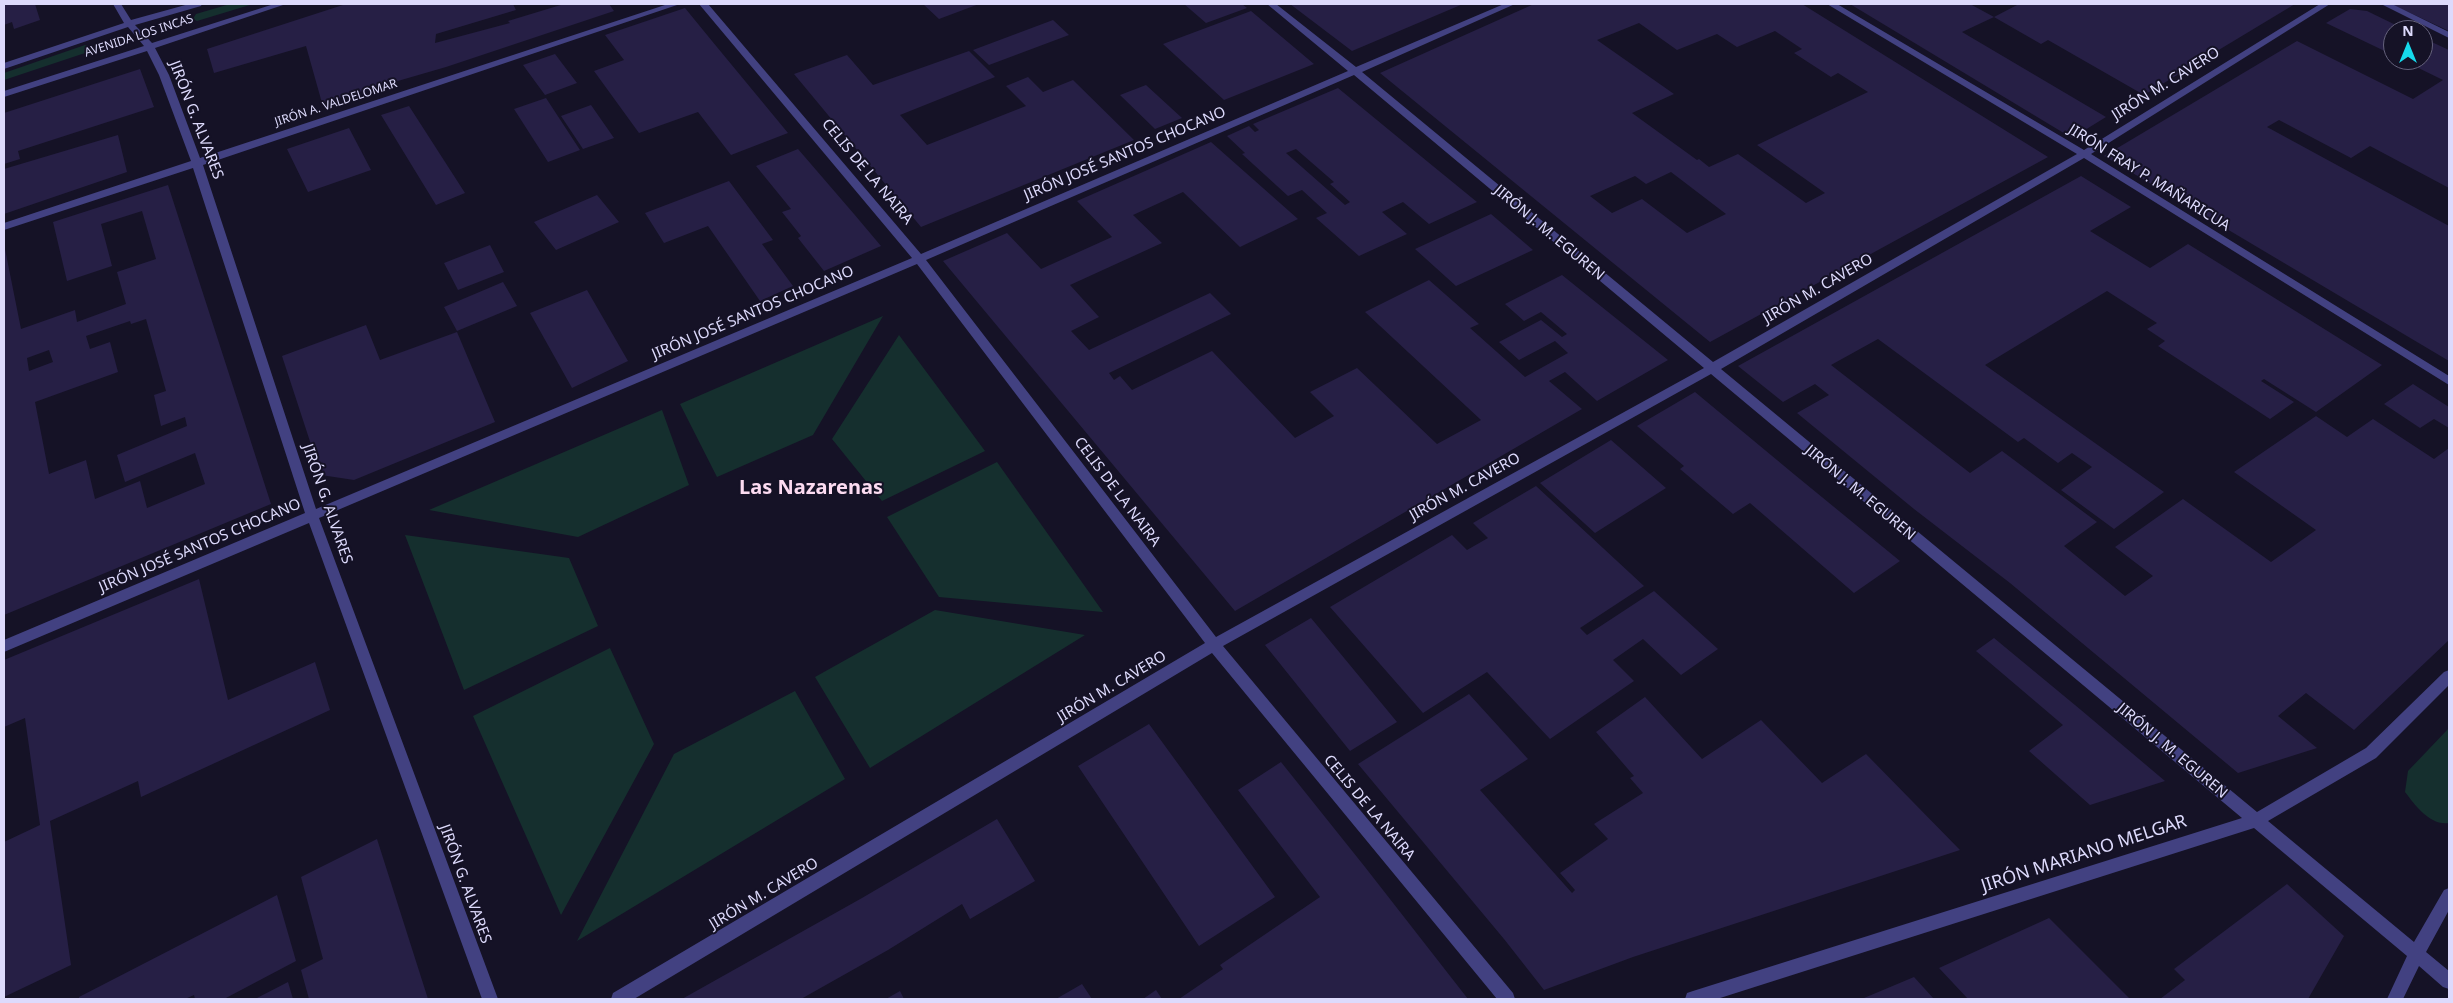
<!DOCTYPE html>
<html>
<head>
<meta charset="utf-8">
<style>
  body { margin:0 }
  #map { position:relative; width:2453px; height:1003px; overflow:hidden; background:#151226; font-family:"Noto Sans",sans-serif }
  canvas { display:block }
  .frame { position:absolute; inset:0; border:5px solid #dddafc; pointer-events:none }
  .north { position:absolute; left:2383px; top:20px; width:50px; height:50px; box-sizing:border-box; background:#151226; border:1px solid #65627c; border-radius:50%; rotate:0deg; font-size:14px; font-weight:700; line-height:20px; text-align:center; color:#dddafc }
  .north::after { content:''; display:block; margin:auto; width:18px; height:22px; background:#16d9eb; clip-path:polygon(50% 0,100% 100%,50% 72%,0 100%) }
</style>
</head>
<body>
<div id="map">
<canvas width="2453" height="1003"></canvas>
<div class="frame"></div>
<div class="north">N</div>
</div>
<script>
const ctx = document.querySelector('canvas').getContext('2d');
ctx.lineJoin = 'round';
function fillPath(path, color) {
  ctx.fillStyle = color;
  ctx.fill(path, 'evenodd');
}
function write(font, color, halo, rows, align = 'center') {
  ctx.font = font + ' "Noto Sans",sans-serif';
  ctx.lineWidth = 4;
  ctx.setLineDash([]);
  ctx.textBaseline = 'middle';
  ctx.strokeStyle = halo;
  ctx.fillStyle = color;
  for (const [text, x, y, turn = 0] of rows) {
    ctx.save();
    ctx.translate(x, y);
    ctx.rotate((+turn || 0) * Math.PI / 180);
    ctx.textAlign = isNaN(turn) ? turn : align;
    if (halo) ctx.strokeText(text, 0, 0);
    ctx.fillText(text, 0, 0);
    ctx.restore();
  }
}
const green = new Path2D(`
  M230,4H253L197,21L193,19L196,14Z
  M85,45L92,48L88,52L4,80V73Z
  M883,316L813,435L717,477L680,404Z
  M899,335L985,451L882,501L832,439Z
  M662,410L689,485L578,537L429,510Z
  M997,462L1103,612L939,597L887,517Z
  M405,535L569,558L598,626L464,690Z
  M935,610L1085,635L870,768L815,677Z
  M610,648L654,744L561,915L473,716Z
  M795,691L845,779L577,941L674,754Z
  M2449,728V823C2430,826 2415,805 2405,792L2408,771Z`);
const building = new Path2D(`
  M4,4H35L40,20L14,29L12,22L4,25Z
  M346,4H513L516,10L436,34L435,43L510,23L508,21L564,4H609L614,11L446,67L322,103L306,46L214,73L207,49Z
  M923,4H979L939,19Z
  M1184,4H1242L1247,8L1206,23Z
  M1290,4H1463L1352,51Z
  M1534,4H1802L2048,157L1710,342L1380,73ZM1639,23L1677,50L1717,34L1737,47L1775,31L1802,49L1794,53L1831,77L1838,73L1868,92L1757,145L1825,193L1806,203L1738,154L1709,167L1699,159L1697,160L1632,113L1674,94L1597,40ZM1671,172L1726,214L1687,233L1642,199L1612,213L1590,196L1635,176L1646,184Z
  M1850,4H1970L1994,17L2019,4H2295L2144,95L2048,40L2041,44L1994,17L1962,32L2106,117L2072,138Z
  M2391,4H2449V31Z
  M685,8L712,41L788,133L731,155L698,112L639,133L594,71L624,60L605,35Z
  M2350,9L2367,11L2406,30H2393V55L2326,23Z
  M1251,11L1314,64L1224,100L1163,44Z
  M1053,20L1069,35L989,65L973,50Z
  M2423,38L2449,50V188L2370,146L2351,158L2279,120L2267,127L2449,226V361L2104,156L2297,41L2413,99L2443,80L2402,60H2423Z
  M969,51L995,77L900,115L927,145L1026,106L1006,86L1028,77L1043,92L1073,80L1134,140L921,227L794,74L847,55L873,85Z
  M555,54L577,83L545,95L523,65Z
  M140,69L154,107L18,151L20,159L4,164V113Z
  M1146,85L1182,118L1155,129L1120,95Z
  M1338,88L1428,162L1477,202L1429,224L1403,202L1382,212L1407,234L1359,256L1316,218L1327,213L1302,190L1288,196L1242,154L1245,153L1227,136L1249,126L1255,132L1259,130L1253,124ZM1296,149L1334,182L1330,184L1350,202L1345,205L1286,153Z
  M546,98L580,150L548,162L514,109Z
  M591,105L614,138L583,149L561,116Z
  M409,106L465,193L436,205L381,115Z
  M349,128L371,170L308,192L287,149Z
  M118,135L127,172L4,214V169Z
  M1211,142L1298,219L1240,247L1183,192L1133,215L1162,243L1070,285L1099,317L1071,331L1089,350L1210,293L1231,314L1109,373L1114,380L1120,376L1132,390L1212,351L1295,438L1334,416L1310,392L1357,368L1437,444L1481,420L1365,312L1429,280L1479,324L1470,328L1525,377L1568,353L1555,341L1519,360L1499,342L1541,320L1562,337L1567,334L1541,312L1524,321L1505,304L1562,275L1668,360L1597,401L1565,372L1549,381L1582,409L1235,611L943,261L1007,233L1041,269L1112,237L1077,201Z
  M798,149L854,214L881,246L824,271L798,238L801,236L782,212L791,209L756,166Z
  M2081,176L2131,207L2090,231L2150,268L2188,244L2382,365L2316,412L2264,379L2261,381L2294,402L2270,419L2158,346L2165,341L2147,329L2157,323L2107,291L1985,365L2164,492L2114,529L2061,490L2092,467L2072,453L2058,463L2024,438L2018,442L1878,339L1831,365L1970,473L2002,451L2097,522L2064,546L2125,596L2153,576L2115,547L2183,499L2271,562L2316,530L2234,472L2316,416L2347,437L2373,419L2434,459L2449,448V640L2354,730L2306,693L2278,716L2317,748L2238,773L2010,583L1914,509L1797,413L1829,395L1815,384L1783,402L1738,366Z
  M729,181L773,240L762,244L793,286L760,301L708,226L664,243L645,213Z
  M168,185L271,504L4,615V244L21,329L75,310L77,322L126,304L117,272L156,259L142,211L101,224L112,266L67,281L53,222ZM146,319L166,391L154,395L161,426L185,417L187,426L117,455L125,482L195,453L205,484L147,508L140,481L95,499L86,460L49,474L35,402L118,372L110,342L90,349L86,336L130,321L131,324ZM49,350L53,362L29,371L27,358Z
  M597,195L619,222L556,250L534,222Z
  M1491,214L1533,250L1456,286L1415,249Z
  M490,245L504,272L458,290L444,263Z
  M503,282L517,306L457,331L444,307Z
  M587,290L628,361L572,388L530,313Z
  M366,325L380,360L457,332L495,422L354,480L321,475L282,356Z
  M2413,384L2449,407V428L2434,419L2420,428L2384,404Z
  M1695,392L1795,475L1900,561L1854,593L1750,503L1733,514L1680,469L1684,466L1637,426Z
  M1611,440L1666,488L1595,533L1540,483Z
  M1536,486L1644,586L1580,628L1587,635L1654,591L1718,649L1681,675L1643,639L1613,660L1634,681L1550,739L1487,672L1423,713L1330,607L1452,535L1467,550L1488,538L1473,523Z
  M199,579L228,700L315,662L330,710L141,797L138,781L50,821L71,965L4,997V842L40,825L25,718L4,727V660Z
  M1311,618L1397,722L1350,751L1265,645Z
  M1994,638L2081,710L2165,781L2090,805L2029,751L2063,725L1976,651Z
  M1469,694L1528,759L1480,790L1572,893L1575,890L1560,873L1608,839L1594,824L1643,793L1630,778L1634,776L1596,732L1645,697L1702,759L1761,720L1822,783L1866,754L1960,850L1633,957L1544,990L1504,939L1358,764Z
  M1149,724L1275,897L1199,946L1078,766Z
  M1281,762L1365,867L1468,999H1179L1223,969L1220,965L1320,897L1238,790Z
  M997,819L1035,881L970,919L962,904L888,950L801,999H682L862,898Z
  M377,839L428,999H309L301,970L323,959L301,877Z
  M2287,884L2344,936L2308,999H2160L2185,980L2174,969Z
  M277,895L296,961L224,999H195L194,995L185,999H79V997Z
  M2049,918L2130,999H1968L1939,968Z
  M1914,977L1934,999L1864,998Z
  M288,982L293,999H255Z
  M1082,984L1092,999H1056Z
  M1156,990L1162,999H1143Z
  M900,991L904,999H886Z`);
const minor = new Path2D(`
  M113,4H121L131,20L189,4H202L201,6L135,25L152,43L274,4H286L155,48L169,75L200,158L668,4H680L203,165L316,509L912,258L699,4H708L921,254L1348,71L1267,4H1276L1356,67L1504,4H1515L1362,72L1713,362L2077,154L1827,4H1837L2084,150L2320,4H2330L2091,154L2449,376V385L2084,158L1721,369L2257,812L2366,748L2444,672L2449,670V685L2376,758L2268,821L2414,942L2444,890L2449,888V910L2426,952L2449,971V989L2443,987L2419,966L2403,999H2387L2407,956L2254,828L1717,999H1685L1687,993L1693,991L2242,818L1711,374L1223,646L1513,993L1515,999H1497L1212,653L634,999H611L613,993L1205,643L917,264L319,518L498,999H482L309,523L4,652V640L305,513L193,168L4,230V223L191,161L159,75L147,51L4,97V91L144,46L128,27L4,69V63L124,23ZM1354,75L1704,368L1216,637L926,260Z
  M2381,4H2392L2449,32V38Z`);
const farStreetnames = [
  ["AVENIDA LOS INCAS",139,36,-18],
  ["JIRÓN A. VALDELOMAR",336,103,-18]
];
const streetNames = [
  ["JIRÓN M. CAVERO",2166,84,-32],
  ["JIRÓN G. ALVARES",196,120,69],
  ["JIRÓN JOSÉ SANTOS CHOCANO",1125,154,-23],
  ["CELIS DE LA NAIRA",867,172,50],
  ["JIRÓN FRAY P. MAÑARICUA",2149,178,32],
  ["JIRÓN J. M. EGUREN",1549,233,40],
  ["JIRÓN M. CAVERO",1818,289,-30],
  ["JIRÓN JOSÉ SANTOS CHOCANO",753,313,-23],
  ["JIRÓN M. CAVERO",1465,487,-29],
  ["CELIS DE LA NAIRA",1117,492,53],
  ["JIRÓN J. M. EGUREN",1860,493,40],
  ["JIRÓN G. ALVARES",327,504,71],
  ["JIRÓN JOSÉ SANTOS CHOCANO",200,546,-23],
  ["JIRÓN M. CAVERO",1112,687,-31],
  ["JIRÓN J. M. EGUREN",2172,751,40],
  ["CELIS DE LA NAIRA",1369,808,50],
  ["JIRÓN G. ALVARES",465,884,70],
  ["JIRÓN M. CAVERO",764,894,-31]
];
const nearStreetnames = [
  ["JIRÓN MARIANO MELGAR",2084,854,-18]
];
const districtNames = [
  ["Las Nazarenas",811,488]
];
fillPath(green, '#152f2e');
fillPath(building, '#261f45');
fillPath(minor, '#424181');
write('12px', '#dddafc', '#151226', farStreetnames);
write('15px', '#dddafc', '#151226', streetNames);
write('18px', '#dddafc', '#151226', nearStreetnames);
write('bold 20px', '#fcdbf1', '#151226', districtNames);
</script>
</body>
</html>
